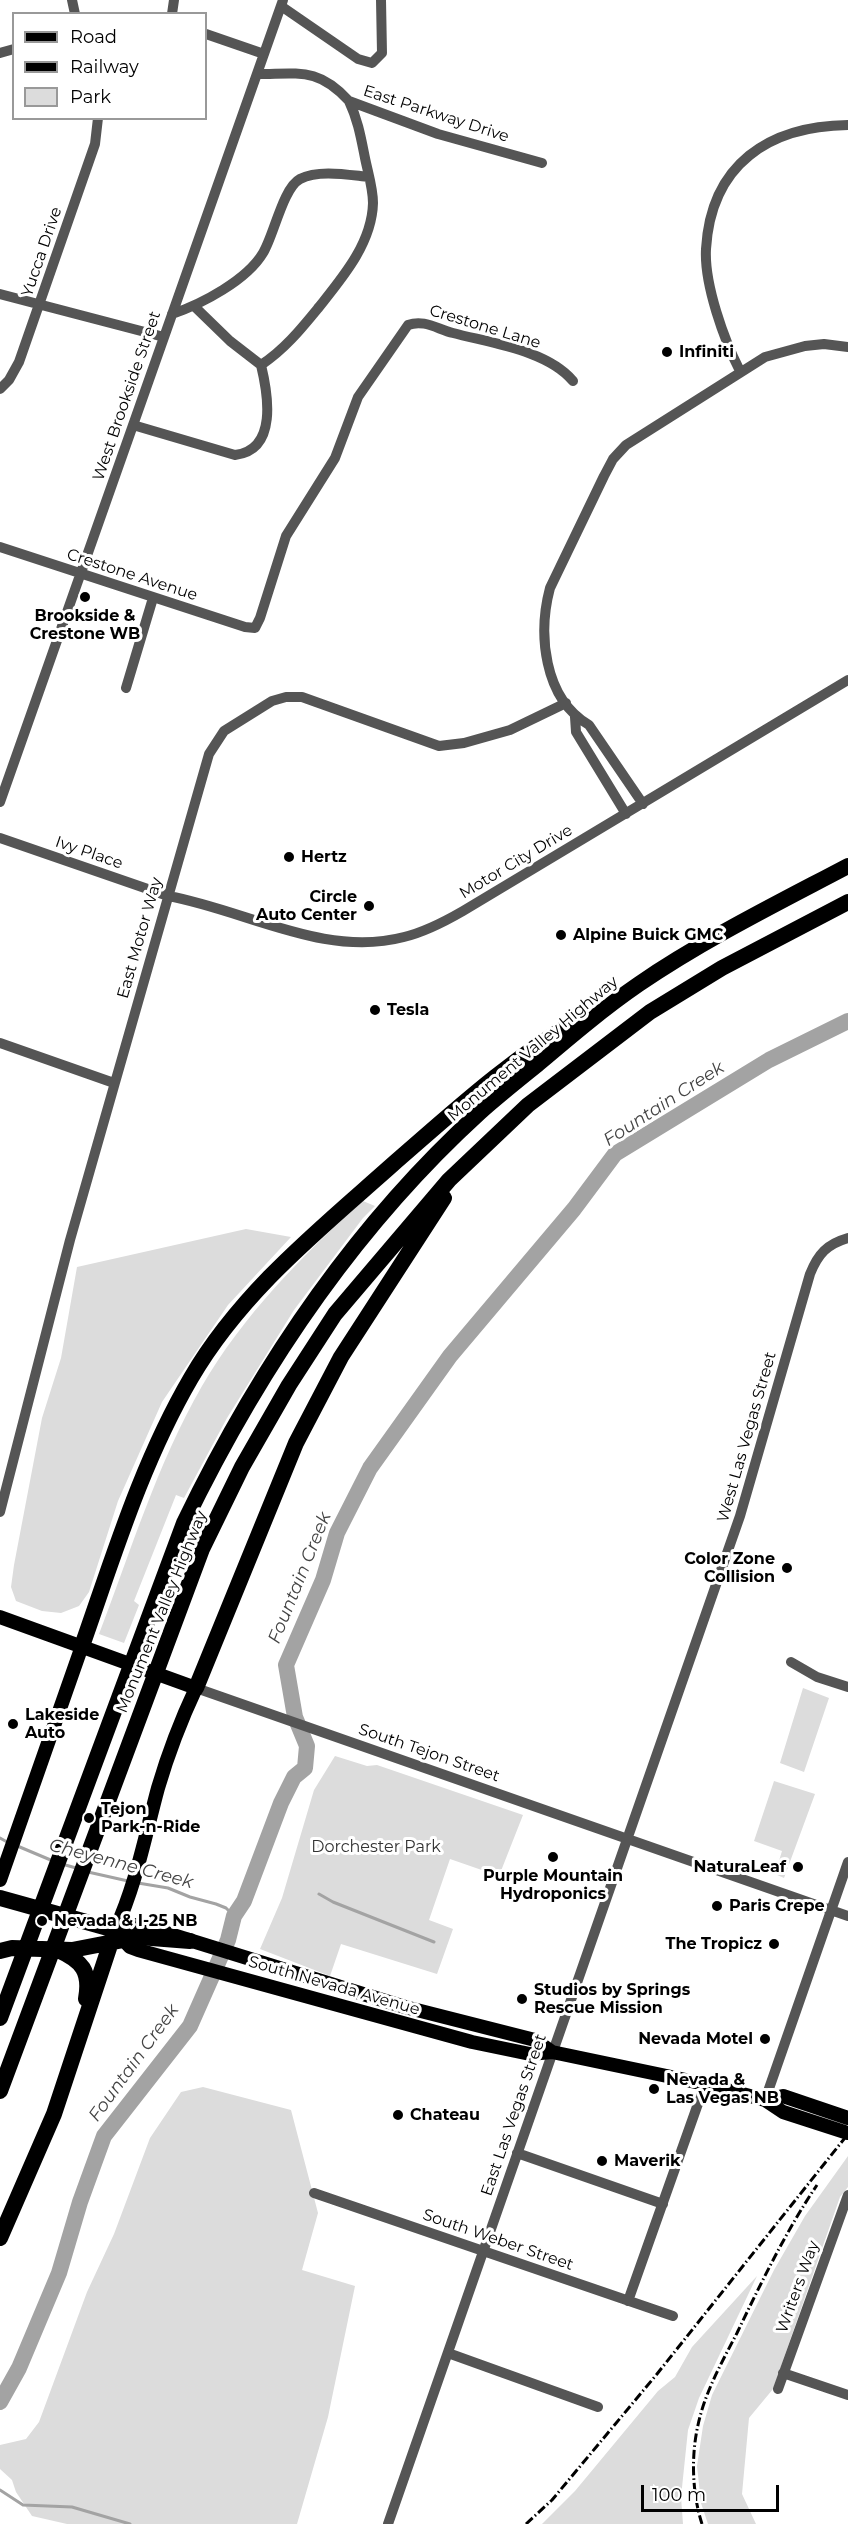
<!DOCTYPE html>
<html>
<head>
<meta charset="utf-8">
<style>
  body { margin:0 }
  #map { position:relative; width:848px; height:2524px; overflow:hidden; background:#fff; font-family:Montserrat,sans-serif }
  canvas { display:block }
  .legend { position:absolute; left:12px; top:12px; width:195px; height:108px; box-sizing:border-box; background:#fff; border:2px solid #999; margin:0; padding:8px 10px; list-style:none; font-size:18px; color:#000 }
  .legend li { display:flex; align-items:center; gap:12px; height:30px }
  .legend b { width:30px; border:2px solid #999 }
  .scale { position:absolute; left:641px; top:2485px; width:138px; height:27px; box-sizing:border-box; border:3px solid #000; border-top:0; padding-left:8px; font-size:18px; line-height:21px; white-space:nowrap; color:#000; -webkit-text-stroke:4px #fff; paint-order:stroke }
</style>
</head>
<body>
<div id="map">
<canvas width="848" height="2524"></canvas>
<ul class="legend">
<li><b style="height:8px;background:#000"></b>Road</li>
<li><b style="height:8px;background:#000"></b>Railway</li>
<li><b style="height:16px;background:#dcdcdc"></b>Park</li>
</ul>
<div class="scale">100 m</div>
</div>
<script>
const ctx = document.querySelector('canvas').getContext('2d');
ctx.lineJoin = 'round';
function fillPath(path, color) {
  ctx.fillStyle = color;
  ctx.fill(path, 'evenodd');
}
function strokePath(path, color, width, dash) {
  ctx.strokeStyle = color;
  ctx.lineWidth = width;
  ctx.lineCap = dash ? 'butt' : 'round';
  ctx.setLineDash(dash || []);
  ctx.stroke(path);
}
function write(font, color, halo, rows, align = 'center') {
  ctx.font = font + ' Montserrat,sans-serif';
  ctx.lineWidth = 6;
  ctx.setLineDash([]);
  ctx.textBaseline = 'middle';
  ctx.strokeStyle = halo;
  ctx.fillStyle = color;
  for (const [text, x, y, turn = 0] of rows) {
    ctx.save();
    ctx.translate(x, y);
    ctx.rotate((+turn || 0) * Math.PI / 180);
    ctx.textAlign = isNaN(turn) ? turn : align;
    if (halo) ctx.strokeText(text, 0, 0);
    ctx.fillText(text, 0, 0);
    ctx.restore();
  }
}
const green = new Path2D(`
  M363,1201L375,1206L363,1218L294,1310L227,1418L184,1498L176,1495L134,1601L139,1605L124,1643L99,1634C131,1551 157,1464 202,1386C242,1317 303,1254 363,1201Z
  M246,1229L291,1237L228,1305L162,1402L118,1501L89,1592L79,1606L61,1613L42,1611L16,1601L11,1587L14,1565L42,1418L61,1358L77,1267Z
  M803,1688L829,1698L804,1772L780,1763Z
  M335,1756L367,1766L377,1765L523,1815L499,1876L450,1859L429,1920L453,1929L437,1974L341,1944L330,1976L260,1949L282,1898L314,1790Z
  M774,1781L815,1794L784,1878L775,1874L782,1851L754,1841Z
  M203,2087L291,2110L318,2213L302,2270L355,2286L328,2417L297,2524H67L32,2516L16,2492L12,2480L0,2469V2445L26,2439L39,2422L87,2292L114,2234L150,2138L181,2092Z
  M848,2156V2187L840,2197L773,2389L749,2418L742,2494L756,2524H708L701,2503L697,2466L703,2426L712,2395L774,2270L805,2216Z
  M757,2276L699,2398L688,2430L681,2497L683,2524H542L575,2491L658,2391L675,2377L692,2347Z`);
const stream = new Path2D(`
  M0,1838L9,1843
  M15,1845L53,1861
  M62,1864L76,1868
  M88,1872L128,1881
  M138,1883L168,1888L190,1897L216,1904L226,1908L234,1916
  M319,1894L333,1902L434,1942
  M0,2490L23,2505L72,2507L130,2524`);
const river = new Path2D(`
  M0,2402L19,2368L59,2273L80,2202L104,2136L190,2026L228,1940L234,1916L244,1901L281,1803L294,1777L305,1768L307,1746L295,1717L286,1665L323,1580L337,1533L370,1468L450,1356L574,1209L615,1154L769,1060L848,1021`);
const minor = new Path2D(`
  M72,0L75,14
  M281,6L358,59L372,63L382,53L381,0
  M172,14L174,0
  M206,34L264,54
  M0,53L14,49
  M257,74C299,74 318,67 349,101L438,134L542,163
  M0,294L164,337
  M172,314C202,304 247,280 263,253C274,235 283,188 300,179C319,169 349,175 369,177
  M261,365C285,349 301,329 319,307C343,277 372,243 373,203C373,188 368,173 365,158C361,138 358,120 349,101
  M740,371C724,340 704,284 706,249C711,164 769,126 848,125
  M0,389L9,380L19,362L95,144L98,118
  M133,425L235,455C278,450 268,394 261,365L230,341L195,307
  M0,547L245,627L255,628L260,618L286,536L335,458L358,397L408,325C424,319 437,329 453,333C490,343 547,350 573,381
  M126,688L153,598
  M575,717L576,732L626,814
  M0,802L283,0
  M643,804L589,725C543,698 538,633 550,588L604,476L613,459L626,445L765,357L805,346L824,344L848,347
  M0,838L168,896C246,910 324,958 404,937C425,932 444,922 463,911L848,680
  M0,1043L114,1083
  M0,1512L70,1240L209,754L224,731L272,701L286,697H302L439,746L464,743L510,730L566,703
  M791,1662L817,1677L848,1687
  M196,1688L848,1916
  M765,2100L848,1862
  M517,2153L663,2204
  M314,2193L673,2316
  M628,2301L705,2084
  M448,2353L598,2407
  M783,2373L848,2395
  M778,2389L848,2195
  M388,2524L740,1516L810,1274C818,1254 827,1244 848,1238`);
const major = new Path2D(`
  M0,1617L196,1688C181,1720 168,1754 158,1788C145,1836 136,1885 115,1930
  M0,1880L82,1646
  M115,1930L136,1925L144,1926L405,2007L535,2040L552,2052
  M118,1934L130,1947L138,1950L472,2042L530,2054L552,2052L705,2084L765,2100L783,2112L848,2133
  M765,2100L783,2096L848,2118`);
const highway = new Path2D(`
  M82,1646C114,1555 142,1462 191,1378C241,1292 319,1230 392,1165C451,1114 510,1059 578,1020
  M196,1688L296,1443L341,1357L444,1198
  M0,1898L115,1930L54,2114L0,2238
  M58,1950C82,1961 91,1971 86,1999
  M0,1951L12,1948L72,1950L139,1937L190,1941
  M0,2018L184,1523C257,1372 354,1227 479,1113C498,1096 518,1080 538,1064C571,1036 604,1008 639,984C705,939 778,903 848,866
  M0,2091L202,1549L242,1467L289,1385L335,1314L449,1180L528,1105L650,1012L722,968L848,902`);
const rail = new Path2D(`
  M526,2524L552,2500L657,2374L848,2134
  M702,2524C692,2493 691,2456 698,2425C705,2392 722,2362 737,2333C761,2283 786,2231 817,2185`);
const markers = [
  [667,352,6,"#000"],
  [85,597,6,"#000"],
  [289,857,6,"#000"],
  [369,906,6,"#000"],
  [561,935,6,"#000"],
  [375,1010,6,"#000"],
  [787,1568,6,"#000"],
  [13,1724,6,"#000"],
  [89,1818,6,"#000"],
  [553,1857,6,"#000"],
  [798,1867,6,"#000"],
  [717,1906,6,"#000"],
  [42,1921,6,"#000"],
  [774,1944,6,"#000"],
  [522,1999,6,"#000"],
  [765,2039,6,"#000"],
  [654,2089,6,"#000"],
  [398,2115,6,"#000"],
  [602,2161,6,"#000"]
];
const streetNames = [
  ["East Parkway Drive",436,114,18],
  ["Yucca Drive",42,252,-71],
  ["Crestone Lane",485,327,17],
  ["West Brookside Street",127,396,-71],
  ["Crestone Avenue",132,575,18],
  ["Ivy Place",89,853,19],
  ["Motor City Drive",516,862,-31],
  ["East Motor Way",140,938,-74],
  ["Monument Valley Highway",533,1049,-40],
  ["West Las Vegas Street",747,1437,-74],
  ["Monument Valley Highway",162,1612,-68],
  ["South Tejon Street",429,1753,19],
  ["South Nevada Avenue",334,1986,16],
  ["East Las Vegas Street",514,2115,-71],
  ["South Weber Street",498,2240,19],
  ["Writers Way",798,2287,-70]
];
const poiNames = [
  ["Infiniti",679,352],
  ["Brookside &",85,616,"center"],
  ["Crestone WB",85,634,"center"],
  ["Hertz",301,857],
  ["Circle",357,897,"right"],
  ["Auto Center",357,915,"right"],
  ["Alpine Buick GMC",573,935],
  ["Tesla",387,1010],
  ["Color Zone",775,1559,"right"],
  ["Collision",775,1577,"right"],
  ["Lakeside",25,1715],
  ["Auto",25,1733],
  ["Tejon",101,1809],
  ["Park-n-Ride",101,1827],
  ["NaturaLeaf",786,1867,"right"],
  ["Purple Mountain",553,1876,"center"],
  ["Hydroponics",553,1894,"center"],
  ["Paris Crepe",729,1906],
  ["Nevada & I-25 NB",54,1921],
  ["The Tropicz",762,1944,"right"],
  ["Studios by Springs",534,1990],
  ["Rescue Mission",534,2008],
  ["Nevada Motel",753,2039,"right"],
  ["Nevada &",666,2080],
  ["Las Vegas NB",666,2098],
  ["Chateau",410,2115],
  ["Maverik",614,2161]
];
const parkNames = [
  ["Dorchester Park",376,1847]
];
const waterNames = [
  ["Fountain Creek",664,1104,-33],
  ["Fountain Creek",300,1578,-68],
  ["Cheyenne Creek",121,1864,15],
  ["Fountain Creek",134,2063,-54]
];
fillPath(green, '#dcdcdc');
strokePath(stream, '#a3a3a3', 3);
strokePath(river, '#a3a3a3', 16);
strokePath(minor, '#555', 10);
strokePath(major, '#000', 14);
strokePath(highway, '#000', 16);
strokePath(rail, '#000', 3, [9, 3, 1.5, 3]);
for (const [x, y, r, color] of markers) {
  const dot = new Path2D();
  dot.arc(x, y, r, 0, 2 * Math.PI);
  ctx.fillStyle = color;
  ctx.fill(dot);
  strokePath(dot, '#fff', 2);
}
write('16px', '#000', '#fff', streetNames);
write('bold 16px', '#000', '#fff', poiNames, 'left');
write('16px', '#333', '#fff', parkNames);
write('italic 18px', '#444', '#fff', waterNames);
</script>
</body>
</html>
